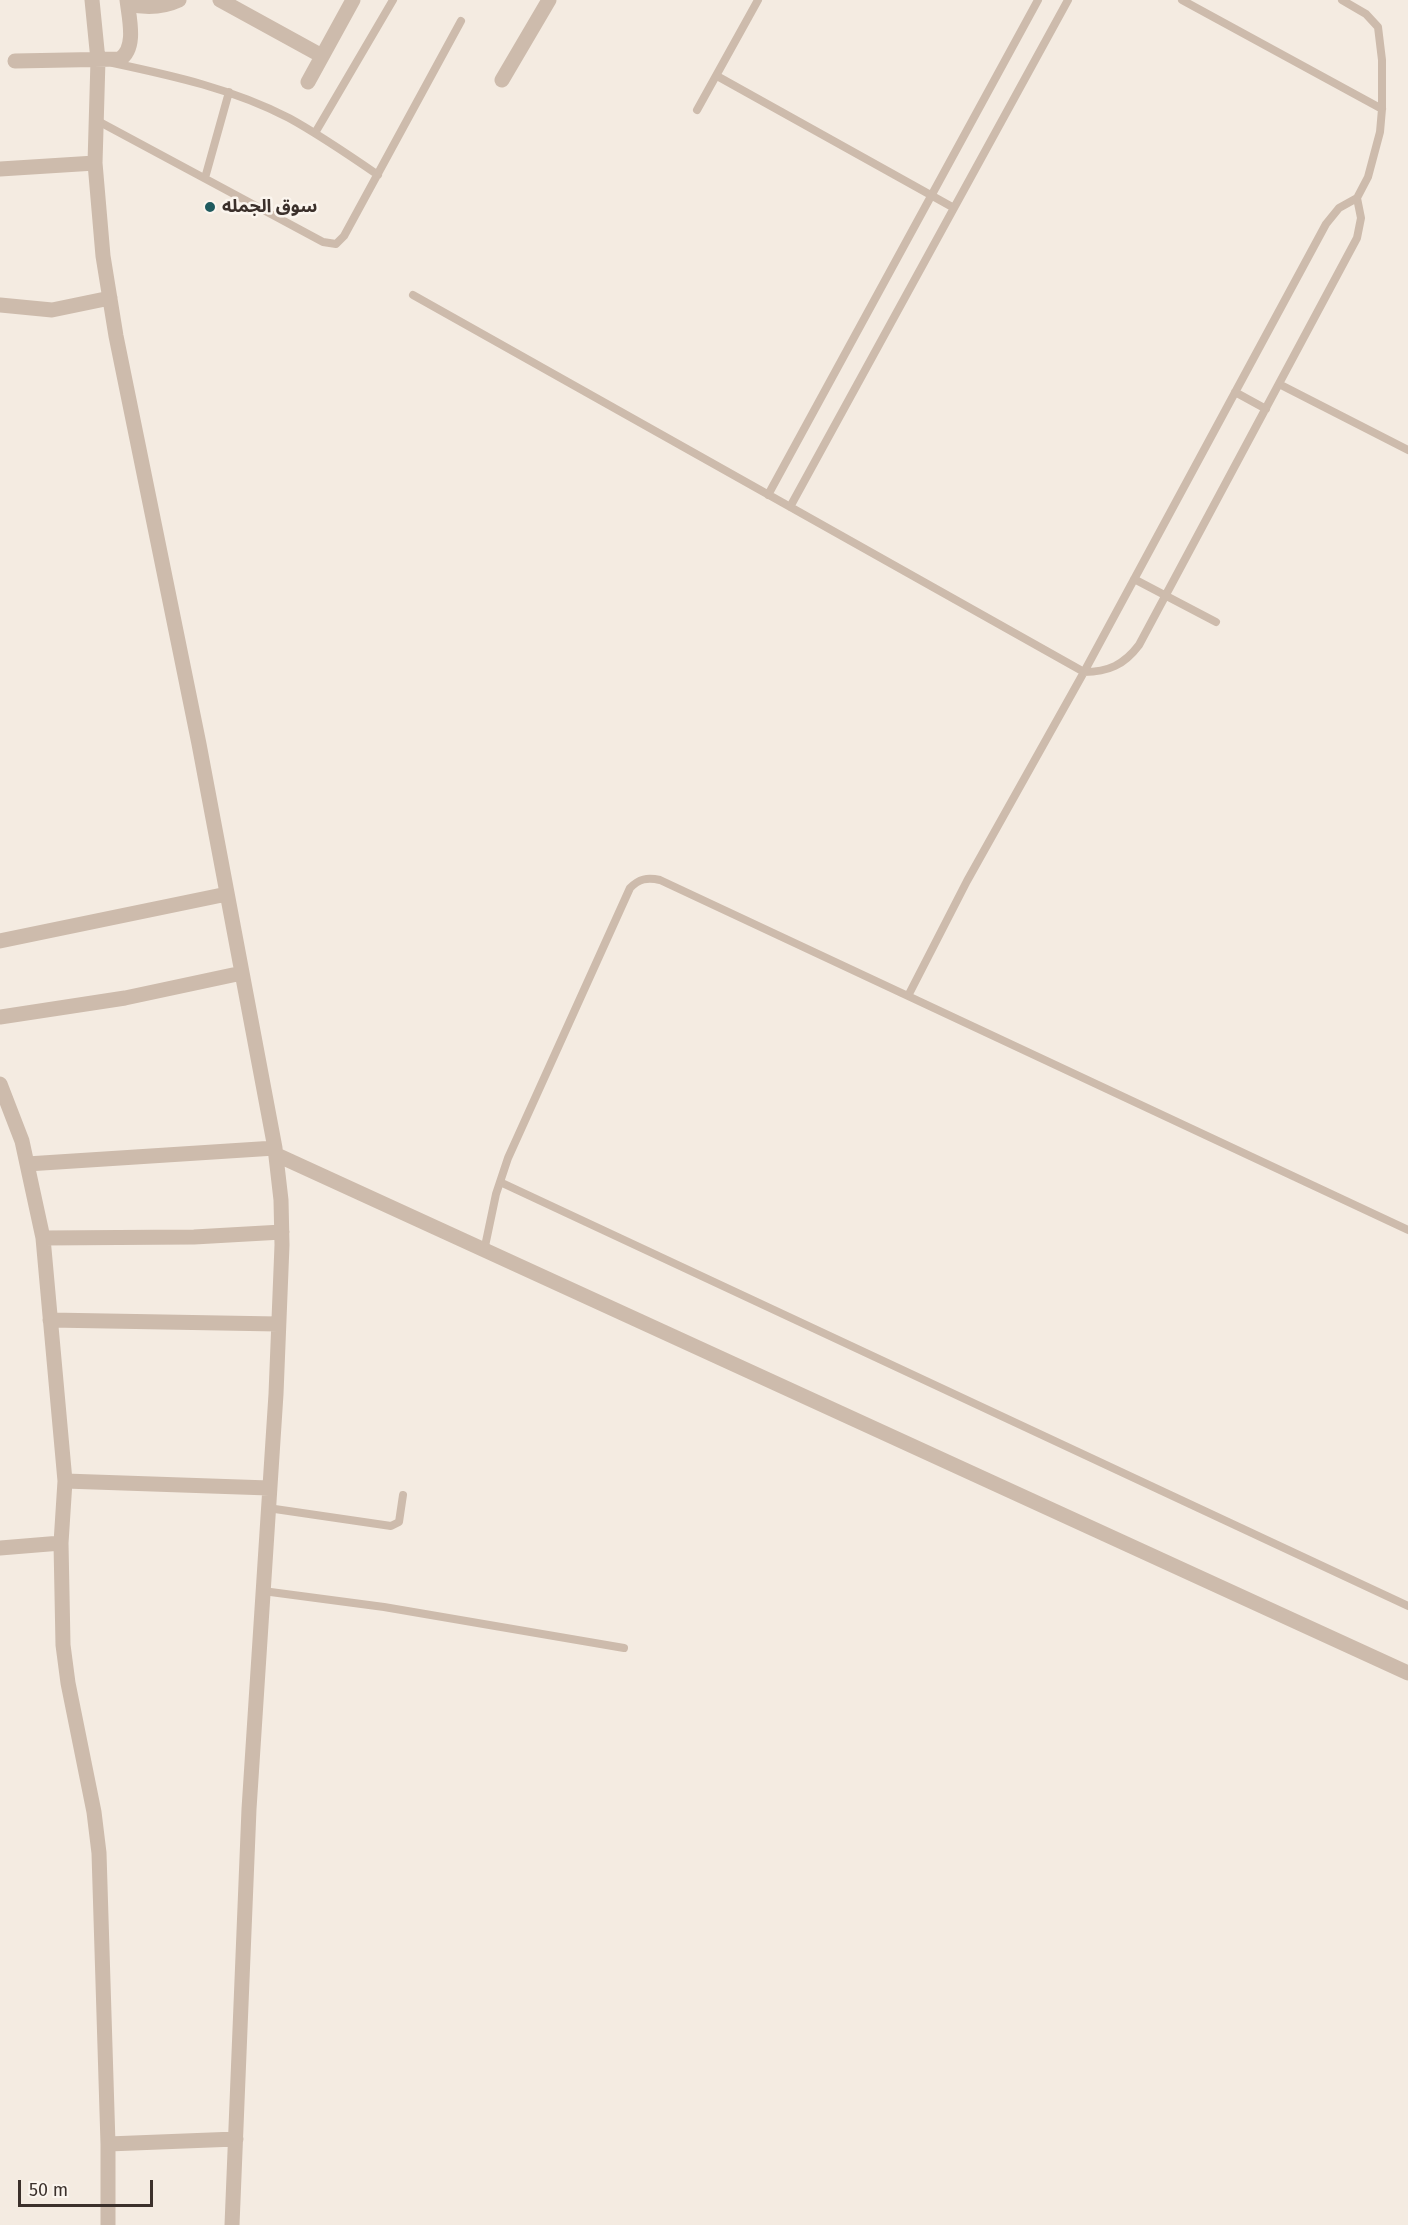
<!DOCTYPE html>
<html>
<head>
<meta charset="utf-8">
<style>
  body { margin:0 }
  #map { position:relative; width:1408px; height:2225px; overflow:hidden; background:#f4ebe1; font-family:"Fira Sans",sans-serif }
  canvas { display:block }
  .scale { position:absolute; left:18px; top:2180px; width:135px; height:27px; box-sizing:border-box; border:3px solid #3b302b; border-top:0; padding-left:8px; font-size:18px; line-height:21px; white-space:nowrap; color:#3b302b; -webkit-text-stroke:4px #fbf5ee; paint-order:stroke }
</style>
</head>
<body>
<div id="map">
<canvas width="1408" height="2225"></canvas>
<div class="scale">50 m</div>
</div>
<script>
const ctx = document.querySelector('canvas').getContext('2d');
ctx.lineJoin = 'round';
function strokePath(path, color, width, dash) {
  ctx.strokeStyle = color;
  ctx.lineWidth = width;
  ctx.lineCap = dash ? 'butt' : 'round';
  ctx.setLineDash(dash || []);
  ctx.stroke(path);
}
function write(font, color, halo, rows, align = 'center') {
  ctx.font = font + ' "Fira Sans","Noto Sans Arabic",sans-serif';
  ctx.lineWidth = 5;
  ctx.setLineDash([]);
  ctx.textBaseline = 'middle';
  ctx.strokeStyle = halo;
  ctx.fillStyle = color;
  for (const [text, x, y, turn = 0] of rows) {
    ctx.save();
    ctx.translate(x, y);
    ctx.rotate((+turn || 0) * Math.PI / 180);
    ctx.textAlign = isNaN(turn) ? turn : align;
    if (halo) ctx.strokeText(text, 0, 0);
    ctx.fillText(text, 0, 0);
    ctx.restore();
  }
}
const service = new Path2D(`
  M1182,0L1382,109
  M113,63C174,76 233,89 289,118C320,135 349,155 378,175
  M717,76L954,208
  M697,110L758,0
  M96,120L323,242L336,244L344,236L461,21
  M315,133L393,0
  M205,178L229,92
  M413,295L1084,672C1108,672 1124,665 1139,645L1357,238L1361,218L1357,198
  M1279,384L1408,450
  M1235,392L1266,409
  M768,495L1038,0
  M790,507L1068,0
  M1134,579L1216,622
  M908,996L967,881L1084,672L1326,224L1339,208L1357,198L1368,177L1380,132L1382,109V60L1378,27L1366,14L1342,0
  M500,1182L1408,1606
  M484,1251L496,1194L508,1158L630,888C639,879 647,877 660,880L1408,1230
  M268,1508L391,1526L399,1522L403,1495
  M263,1591L384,1607L624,1648`);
const minor = new Path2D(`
  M92,0L98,60L95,163L103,256L116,336L199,744L275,1148L281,1200L282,1245L276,1394L249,1809L232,2225
  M220,0L322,56
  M128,4C146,8 162,8 179,0
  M15,61L120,59C137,48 129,18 127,0
  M502,80L549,0
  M308,82L353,0
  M0,169L95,163
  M0,305L52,310L110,298
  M0,941L227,894
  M0,1017L125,998L242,973
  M0,1084L22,1141L43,1238L65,1481L61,1543L63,1645L68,1683L94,1812L99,1853L108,2144L236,2139
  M277,1155L1408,1673
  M27,1164L275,1148
  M43,1238L194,1237L282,1232
  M50,1320L278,1324
  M65,1481L269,1488
  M0,1548L61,1543
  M108,2144V2225`);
const markers = [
  [210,207,6,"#1f5a5e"]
];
const poiNames = [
  ["سوق الجمله",222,207]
];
strokePath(service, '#cdbbac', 8);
strokePath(minor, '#cdbbac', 15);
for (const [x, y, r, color] of markers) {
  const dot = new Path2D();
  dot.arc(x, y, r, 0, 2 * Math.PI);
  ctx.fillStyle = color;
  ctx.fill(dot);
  strokePath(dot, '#fbf5ee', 2);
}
write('bold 18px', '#3b302b', '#fbf5ee', poiNames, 'left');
</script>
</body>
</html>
